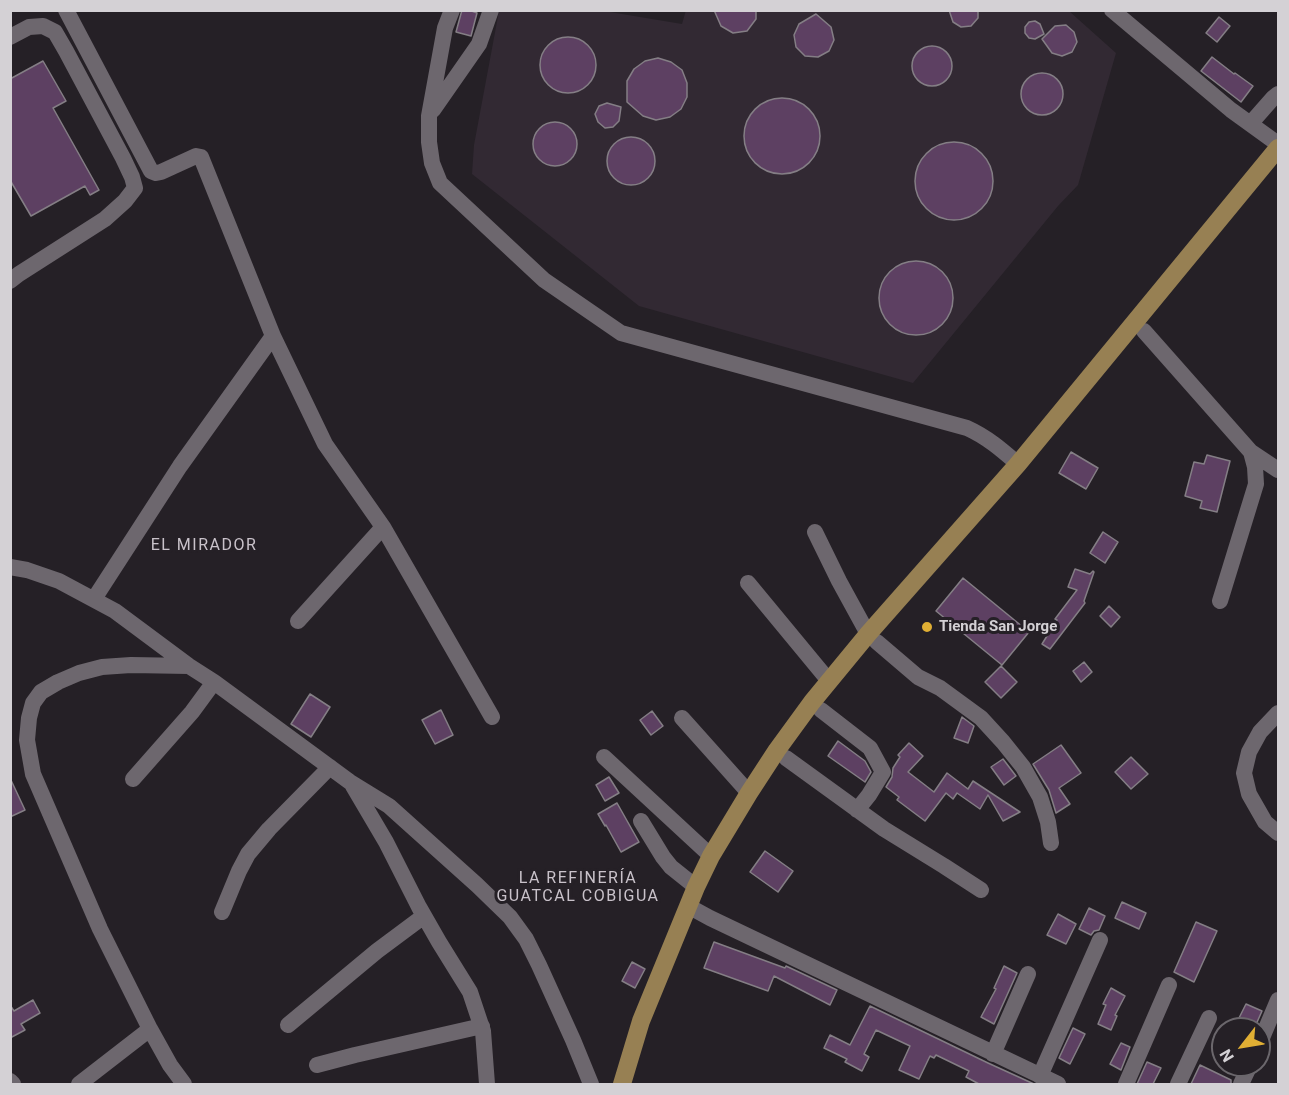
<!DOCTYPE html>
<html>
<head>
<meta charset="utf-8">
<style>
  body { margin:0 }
  #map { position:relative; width:1289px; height:1095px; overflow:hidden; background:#252026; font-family:Roboto,sans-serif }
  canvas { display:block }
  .frame { position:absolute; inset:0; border:12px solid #d4d1d5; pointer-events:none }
  .north { position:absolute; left:1211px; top:1017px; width:60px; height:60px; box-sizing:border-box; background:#252026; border:2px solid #6b676c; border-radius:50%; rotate:239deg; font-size:16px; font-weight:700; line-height:24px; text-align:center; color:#d4d1d5 }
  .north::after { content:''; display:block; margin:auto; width:21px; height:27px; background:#e1af34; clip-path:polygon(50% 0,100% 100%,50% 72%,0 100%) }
</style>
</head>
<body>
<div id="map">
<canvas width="1289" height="1095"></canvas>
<div class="frame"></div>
<div class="north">N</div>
</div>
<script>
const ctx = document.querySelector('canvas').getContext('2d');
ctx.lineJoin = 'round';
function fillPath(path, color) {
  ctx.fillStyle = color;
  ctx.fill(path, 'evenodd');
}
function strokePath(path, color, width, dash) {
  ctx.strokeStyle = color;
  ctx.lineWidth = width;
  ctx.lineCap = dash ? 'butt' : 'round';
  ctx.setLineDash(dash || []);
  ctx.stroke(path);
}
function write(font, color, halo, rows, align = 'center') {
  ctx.font = font + ' Roboto,sans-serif';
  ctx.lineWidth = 6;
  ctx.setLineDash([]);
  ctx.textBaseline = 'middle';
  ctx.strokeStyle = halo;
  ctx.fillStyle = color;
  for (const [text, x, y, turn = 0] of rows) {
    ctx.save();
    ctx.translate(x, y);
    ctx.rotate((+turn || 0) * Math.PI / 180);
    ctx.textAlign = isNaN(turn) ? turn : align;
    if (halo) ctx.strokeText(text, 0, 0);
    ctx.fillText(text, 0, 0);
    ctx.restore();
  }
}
const built = new Path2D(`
  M686,10L1069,11L1116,53L1078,185L1058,206L913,383L639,306L472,174L474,145L499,11H604L682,24Z`);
const building = new Path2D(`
  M462,10H469L477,13L471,36L456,32Z
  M714,10H756V19L747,31L733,33L721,26Z
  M949,10H978V18L971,26L961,27L953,22Z
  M816,14L831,27L834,40L829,51L818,57L805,56L796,47L794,35L799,24Z
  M1219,17L1230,26L1217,42L1206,33Z
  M1035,21L1040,24L1044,34L1035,39L1029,38L1025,33V27L1029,22Z
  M1066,25L1074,32L1077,42L1072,52L1062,56L1052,53L1042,39L1055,26Z
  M540 65a28 28 0 1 1 56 0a28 28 0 1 1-56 0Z
  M912 66a20 20 0 1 1 40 0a20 20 0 1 1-40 0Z
  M1212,57L1234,74L1235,73L1253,86L1241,102L1201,71Z
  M658,58L671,62L682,70L687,83V97L681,109L670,117L656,120L643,116L627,102V81L634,69L645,61Z
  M43,61L66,101L53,108L99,190L90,195L85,186L31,216L10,180V79Z
  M1021 94a21 21 0 1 1 42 0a21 21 0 1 1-42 0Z
  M744 136a38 38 0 1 1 76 0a38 38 0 1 1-76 0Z
  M607,103L621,107L619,121L613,127L605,128L598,122L595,114L599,106Z
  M533 144a22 22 0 1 1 44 0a22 22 0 1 1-44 0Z
  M607 161a24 24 0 1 1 48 0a24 24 0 1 1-48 0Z
  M915 181a39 39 0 1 1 78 0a39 39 0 1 1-78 0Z
  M879 298a37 37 0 1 1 74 0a37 37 0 1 1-74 0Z
  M1071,452L1098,468L1086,489L1059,473Z
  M1207,455L1230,461L1217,512L1200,508L1202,501L1185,496L1194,462L1204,464Z
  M1103,532L1118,542L1105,563L1090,553Z
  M1075,569L1090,574L1093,571L1094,572L1084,601L1085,603L1050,649L1042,644L1057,620L1055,619L1077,590L1068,587Z
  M963,578L1029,632L1002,665L936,611Z
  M1109,606L1120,617L1111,627L1100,616Z
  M1084,662L1092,672L1081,682L1073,671Z
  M1001,666L1017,682L1001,698L985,682Z
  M310,694L330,707L311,737L291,724Z
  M441,710L453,735L435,744L422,720Z
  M652,711L663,726L651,735L640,720Z
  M962,717L974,726L968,743L954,738Z
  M838,741L865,761L871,772L865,782L828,756Z
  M909,743L923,756L908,772L934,792L947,773L968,789L973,781L1020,812L1003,821L988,795L980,809L957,793L953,799L946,793L925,821L897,800L899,797L886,787L892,777L893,768L900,757L898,755Z
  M1061,745L1081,773L1059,788L1070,804L1056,813L1049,790L1033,764Z
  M1131,757L1148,774L1131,789L1115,772Z
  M1003,759L1016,776L1004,785L991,767Z
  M609,777L619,793L605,801L596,785Z
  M10,778L25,810L10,817Z
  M617,803L639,842L621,852L606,825L605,826L598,814Z
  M765,851L793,871L778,892L750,872Z
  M1122,902L1146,913L1139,929L1115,918Z
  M1089,908L1105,916L1099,930L1094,931L1091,935L1079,929Z
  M1058,914L1076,924L1066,944L1047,935Z
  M1196,922L1217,931L1194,982L1174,972Z
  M714,942L785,968L786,966L837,990L830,1005L774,976L768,991L704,968Z
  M632,962L645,969L635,988L622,981Z
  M1004,966L1017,973L994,1024L981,1017L996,989L994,988Z
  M1111,988L1125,996L1115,1015L1117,1016L1111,1030L1098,1024L1106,1005L1103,1004Z
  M33,1000L40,1013L21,1024L25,1030L10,1038V1005L14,1011Z
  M1246,1004L1262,1011L1254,1029H1241L1235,1026Z
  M870,1006L988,1063L1034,1084H979L966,1077L969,1071L936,1055L934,1058L930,1056L919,1079L899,1070L910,1046L876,1030L864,1054L869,1057L862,1071L845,1062L847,1059L824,1048L830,1035L850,1045Z
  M1073,1028L1085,1034L1070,1064L1059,1058Z
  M1121,1043L1130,1047L1121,1070L1110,1064Z
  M1147,1062L1161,1068L1153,1084H1137Z
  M1200,1065L1231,1080V1084H1191Z`);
const minor = new Path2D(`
  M66,10L151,171L156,173L161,172L196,156L201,157L273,336L325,444L383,527L492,717
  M452,10L445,28L429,116V142L432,163L440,183L544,280L621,333L967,428C987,437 1002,450 1018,464
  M1112,10L1231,110L1278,144
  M10,37L29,27L43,26L55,32L66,51L123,158L132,177L135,188L125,201L105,219L19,274L10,281
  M433,110L479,44L491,10
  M1251,123L1273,98L1278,94
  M1144,331L1251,452L1278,470
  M815,532L839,581L868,634
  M10,567L27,570L59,581L115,611L189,666L214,682L350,782L389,806L477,885L510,917L526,939L539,965L573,1040L591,1084
  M748,583L829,681
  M94,599L180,466L273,336
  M1220,601L1256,484L1255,467L1251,452
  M298,621L383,527
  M877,642L918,677L940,688L981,718L1003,742L1023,767L1040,797L1048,822L1051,843
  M821,710L870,748L883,772L869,795L857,810
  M1278,713L1260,732L1249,752L1244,773L1249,794L1265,822L1278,833
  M682,718L749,793
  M604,757L711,856
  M786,758L884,829L944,866L981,890
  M133,779L192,712L214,682
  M353,786L386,842L419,907L439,942L470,992L483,1031L487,1084
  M641,821L663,857L671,867L696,887
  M688,906L710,918L1058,1084
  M222,912L239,871L248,854L269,829L330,767
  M288,1025L377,951L424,916
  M1259,1045L1278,1000
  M993,1054L1028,974
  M317,1065L355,1055L482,1026
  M1040,1076L1100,940
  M10,1081L13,1084
  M79,1084L150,1029
  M184,1084L170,1065L150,1029L100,929L33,774L27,740L29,718L33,703L41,692L58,682L79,673L102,667L131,665L189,666
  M1126,1084L1169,985
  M1178,1084L1209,1018
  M1241,1084L1250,1065`);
const major = new Path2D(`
  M622,1084L641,1021L696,887L711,856L749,793L777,750L812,702L868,634L1018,464L1278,148`);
const markers = [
  [927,627,6,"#e1af34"]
];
const poiNames = [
  ["Tienda San Jorge",939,627]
];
const neighbourhoodNames = [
  ["EL MIRADOR",204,546],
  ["LA REFINERÍA",578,879],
  ["GUATCAL COBIGUA",578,897]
];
fillPath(built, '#322933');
fillPath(building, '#5d4062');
strokePath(building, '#847e85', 1.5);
strokePath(minor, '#6d676e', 16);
strokePath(major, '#978053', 18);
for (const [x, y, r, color] of markers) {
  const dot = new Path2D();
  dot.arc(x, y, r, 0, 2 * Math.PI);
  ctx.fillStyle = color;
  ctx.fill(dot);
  strokePath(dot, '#252026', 2);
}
write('bold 15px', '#d4d1d5', '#252026', poiNames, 'left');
ctx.letterSpacing = '1.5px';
write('16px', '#c9c2ca', '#252026', neighbourhoodNames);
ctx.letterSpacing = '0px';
</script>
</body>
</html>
